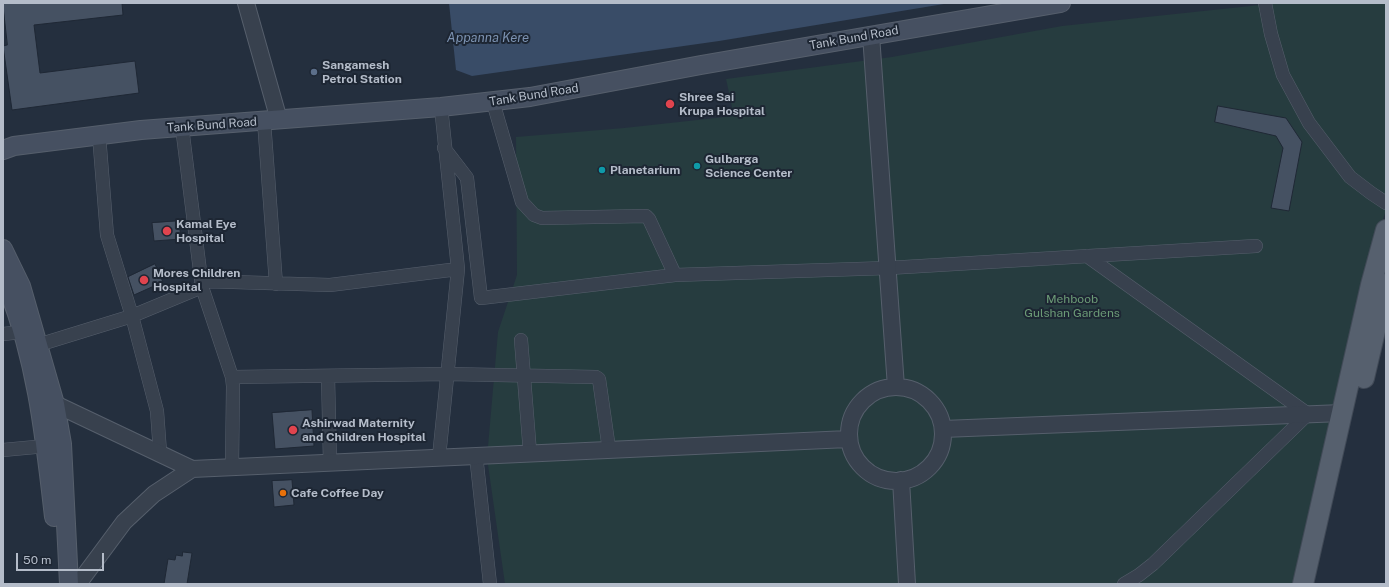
<!DOCTYPE html>
<html>
<head>
<meta charset="utf-8">
<style>
  body { margin:0 }
  #map { position:relative; width:1389px; height:587px; overflow:hidden; background:#242f3e; font-family:"Public Sans",sans-serif }
  canvas { display:block }
  .frame { position:absolute; inset:0; border:4px solid #b4bcc9; pointer-events:none }
  .scale { position:absolute; left:16px; top:553px; width:88px; height:18px; box-sizing:border-box; border:2px solid #b4bcc9; border-top:0; padding-left:5px; font-size:12px; line-height:14px; white-space:nowrap; color:#b4bcc9; -webkit-text-stroke:3px #1d2633; paint-order:stroke }
</style>
</head>
<body>
<div id="map">
<canvas width="1389" height="587"></canvas>
<div class="frame"></div>
<div class="scale">50 m</div>
</div>
<script>
const ctx = document.querySelector('canvas').getContext('2d');
ctx.lineJoin = 'round';
function fillPath(path, color) {
  ctx.fillStyle = color;
  ctx.fill(path, 'evenodd');
}
function strokePath(path, color, width, dash) {
  ctx.strokeStyle = color;
  ctx.lineWidth = width;
  ctx.lineCap = dash ? 'butt' : 'round';
  ctx.setLineDash(dash || []);
  ctx.stroke(path);
}
function write(font, color, halo, rows, align = 'center') {
  ctx.font = font + ' "Public Sans",sans-serif';
  ctx.lineWidth = 4;
  ctx.setLineDash([]);
  ctx.textBaseline = 'middle';
  ctx.strokeStyle = halo;
  ctx.fillStyle = color;
  for (const [text, x, y, turn = 0] of rows) {
    ctx.save();
    ctx.translate(x, y);
    ctx.rotate((+turn || 0) * Math.PI / 180);
    ctx.textAlign = isNaN(turn) ? turn : align;
    if (halo) ctx.strokeText(text, 0, 0);
    ctx.fillText(text, 0, 0);
    ctx.restore();
  }
}
const green = new Path2D(`
  M1279,3H1386V210L1365,277L1311,505L1293,584H505L487,458L498,332L517,275L516,137L624,128L734,116L726,79L892,57L1062,26Z`);
const water = new Path2D(`
  M449,3H950L719,41L472,76L456,70Z`);
const building = new Path2D(`
  M3,3H122L123,15L34,25L40,73L135,61L139,93L12,110L3,46L7,45Z
  M1218,106L1286,118L1302,142L1289,211L1271,208L1283,148L1276,136L1215,122Z
  M179,221L181,239L154,241L152,223Z
  M155,264L163,282L134,295L128,277Z
  M312,410L314,446L275,449L272,413Z
  M292,480L294,505L274,507L272,481Z
  M183,552L192,553L187,584H164L168,559L175,560L176,555L182,556Z`);
const minor = new Path2D(`
  M1265,3L1271,34L1283,75L1309,123L1350,177L1371,193L1386,203
  M493,102L522,202L534,215L542,218L646,216L649,219L675,275L888,268L1256,246
  M264,121L276,284
  M182,127L202,287L232,377L448,374L596,377L599,379L609,449
  M99,135L107,235L132,316L157,411L160,452
  M444,148L467,178L481,298L675,275
  M1087,256L1308,414L1153,564L1139,575L1124,584
  M201,281L330,285L458,269
  M3,334L22,332
  M521,340L530,453
  M38,345L132,316L202,287
  M328,376L330,463
  M232,377L233,386L232,467
  M3,450L46,446
  M476,455L490,584
  M439,457L458,269L441,107`);
const tertiary = new Path2D(`
  M246,3L279,120
  M871,35L896,387
  M849 434a47 47 0 1 1 94 0a47 47 0 1 1-94 0Z
  M55,404L192,469L154,494L124,522L78,584
  M943,429L1342,413
  M192,469L848,439
  M901,480L907,584`);
const secondary = new Path2D(`
  M3,150L14,146L141,130L441,107L530,97L701,65L1061,3
  M3,249L21,286L55,404L62,444L69,584
  M3,277C36,353 45,437 54,517`);
const primary = new Path2D(`
  M1364,378L1386,284
  M1303,584L1371,285L1386,230`);
const markers = [
  [314,72,4,"#5c6f8a"],
  [670,104,5,"#e0444e"],
  [697,166,4,"#0f9aa8"],
  [602,170,4,"#0f9aa8"],
  [167,231,5,"#e0444e"],
  [144,280,5,"#e0444e"],
  [293,430,5,"#e0444e"],
  [283,493,4,"#e8710a"]
];
const streetNames = [
  ["Tank Bund Road",854,38,-10],
  ["Tank Bund Road",534,95,-9],
  ["Tank Bund Road",212,125,-4]
];
const poiNames = [
  ["Sangamesh",322,65],
  ["Petrol Station",322,79],
  ["Shree Sai",679,97],
  ["Krupa Hospital",679,111],
  ["Gulbarga",705,159],
  ["Science Center",705,173],
  ["Planetarium",610,170],
  ["Kamal Eye",176,224],
  ["Hospital",176,238],
  ["Mores Children",153,273],
  ["Hospital",153,287],
  ["Ashirwad Maternity",302,423],
  ["and Children Hospital",302,437],
  ["Cafe Coffee Day",291,493]
];
const parkNames = [
  ["Mehboob",1072,299],
  ["Gulshan Gardens",1072,313]
];
const waterNames = [
  ["Appanna Kere",488,38]
];
fillPath(green, '#263c3f');
fillPath(water, '#394c67');
fillPath(building, '#455162');
strokePath(building, '#1f2835', 1);
strokePath(minor, '#565f6c', 14);
strokePath(tertiary, '#565f6c', 18);
strokePath(secondary, '#565f6c', 20);
strokePath(primary, '#414a57', 22);
strokePath(minor, '#38414e', 13);
strokePath(tertiary, '#38414e', 16);
strokePath(secondary, '#465061', 18);
strokePath(primary, '#56606e', 20);
for (const [x, y, r, color] of markers) {
  const dot = new Path2D();
  dot.arc(x, y, r, 0, 2 * Math.PI);
  ctx.fillStyle = color;
  ctx.fill(dot);
  strokePath(dot, '#1d2633', 1.5);
}
write('12px', '#b4bcc9', '#1d2633', streetNames);
write('bold 12px', '#b4bcc9', '#1d2633', poiNames, 'left');
write('12px', '#6b9a76', '#1d2633', parkNames);
write('italic 13px', '#7c92b1', '#1d2633', waterNames);
</script>
</body>
</html>
